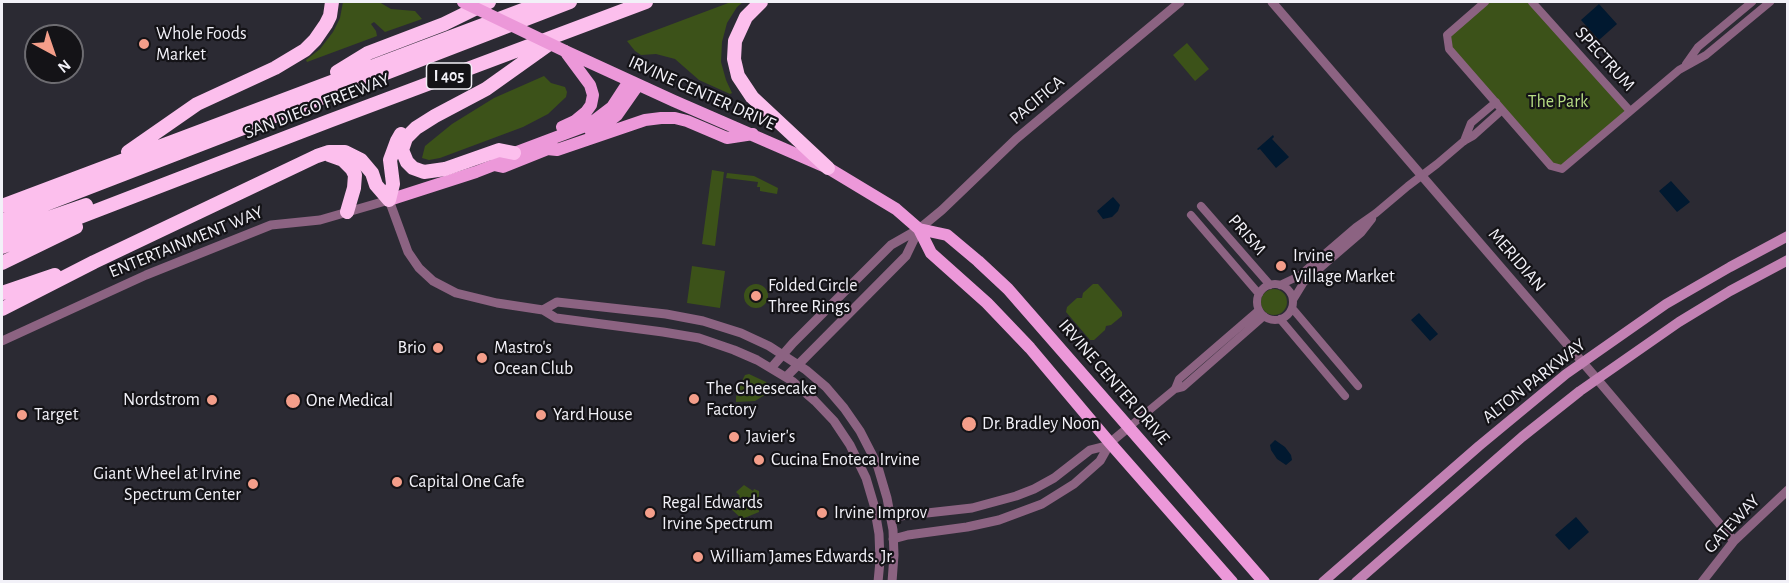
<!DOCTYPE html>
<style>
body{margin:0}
#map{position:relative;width:1789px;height:583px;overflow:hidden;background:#2b2a33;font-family:"Alegreya Sans",sans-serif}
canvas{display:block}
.frame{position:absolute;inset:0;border:3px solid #f2f1f8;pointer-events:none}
.north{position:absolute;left:24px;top:24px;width:60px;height:60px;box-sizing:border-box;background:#141317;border:2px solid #6d6c71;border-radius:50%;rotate:140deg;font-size:16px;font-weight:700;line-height:24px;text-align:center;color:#f2f1f8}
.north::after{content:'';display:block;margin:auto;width:21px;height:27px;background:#f49e8a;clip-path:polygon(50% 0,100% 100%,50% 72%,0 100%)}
</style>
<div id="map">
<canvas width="1789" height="583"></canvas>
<div class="frame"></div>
<div class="north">N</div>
</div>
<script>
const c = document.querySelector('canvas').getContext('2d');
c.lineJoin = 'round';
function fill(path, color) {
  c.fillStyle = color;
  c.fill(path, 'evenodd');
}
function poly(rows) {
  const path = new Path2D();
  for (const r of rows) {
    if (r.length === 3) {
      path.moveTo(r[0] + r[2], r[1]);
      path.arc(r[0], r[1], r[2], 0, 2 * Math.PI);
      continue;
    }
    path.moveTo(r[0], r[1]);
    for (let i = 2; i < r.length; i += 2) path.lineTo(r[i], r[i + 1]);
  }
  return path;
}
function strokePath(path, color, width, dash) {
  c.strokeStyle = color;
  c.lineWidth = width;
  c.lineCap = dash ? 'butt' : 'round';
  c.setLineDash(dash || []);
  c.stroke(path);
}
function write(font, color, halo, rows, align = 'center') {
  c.font = font + ' "Alegreya Sans",sans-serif';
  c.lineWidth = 4.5;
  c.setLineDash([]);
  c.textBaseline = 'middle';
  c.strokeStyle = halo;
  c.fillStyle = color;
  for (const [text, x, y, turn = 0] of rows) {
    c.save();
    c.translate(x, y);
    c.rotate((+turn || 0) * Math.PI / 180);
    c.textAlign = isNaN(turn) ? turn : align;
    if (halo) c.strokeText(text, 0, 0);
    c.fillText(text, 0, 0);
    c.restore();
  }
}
fill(poly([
 [343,2,379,2,391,9,415,11,422,19,385,32,374,22,371,24,376,31,377,36,307,62,306,60,320,49,333,32,340,18],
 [731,2,743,2,737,7,727,23,722,42,721,62,726,80,732,93,730,94,699,80,675,59,656,54,641,55,635,51,627,41],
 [1485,2,1532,2,1630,111,1562,169,1551,166,1449,49,1447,35],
 [1187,43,1209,69,1195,81,1173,55],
 [544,76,551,83,565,87,567,92,566,97,548,114,523,127,440,158,429,160,422,158,425,146,452,124,494,98],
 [712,170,724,172,715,246,702,244],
 [727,173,754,176,778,188,777,194,760,191,760,187,757,187,758,182,726,178],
 [692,266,725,271,720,308,687,303],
 [1093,284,1098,284,1122,312,1122,316,1111,325,1106,326,1105,330,1094,340,1090,340,1066,312,1067,307,1077,298,1082,298,1083,293],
 [756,296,12],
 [1274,302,13],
 [749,374,766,382,769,386,768,393,755,401,736,402,736,397,743,379,745,375],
 [744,485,753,491,754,489,759,491,759,512,742,519,730,508,727,501,733,496,736,499,740,496,736,492]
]), '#3c5219');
fill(poly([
 [1599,4,1617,24,1599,40,1581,20],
 [1273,135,1274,137,1272,139,1289,157,1276,168,1260,149,1258,150,1257,149],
 [1671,181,1690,202,1677,212,1659,191],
 [1113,197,1120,205,1118,211,1112,217,1103,219,1097,211],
 [1419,313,1438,334,1430,341,1411,320],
 [1275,440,1285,447,1291,455,1292,460,1286,465,1277,459,1271,450,1270,445],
 [1576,517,1589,532,1569,550,1555,535]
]), '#011930');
strokePath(poly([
 [1485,2,1447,35,1449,49,1551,166,1562,169,1679,70,1706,55,1770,2],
 [1532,2,1630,111],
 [1686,64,1698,47,1752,2],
 [1464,141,1471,123,1496,102],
 [1201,206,1270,285],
 [1191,215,1259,294],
 [1275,302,18],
 [1280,285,1299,276,1356,227,1376,213,1408,186,1437,164,1464,141,1473,136,1502,110],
 [1293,300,1304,282,1361,233,1372,219],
 [1292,308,1358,386],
 [1280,319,1345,396],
 [1175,389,1183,387,1264,316],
 [1129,427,1175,389,1179,379,1259,310]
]), '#8c6382', 8);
strokePath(poly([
 [1272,2,1597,379,1734,541],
 [543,310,557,302,666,314,703,321,741,333,769,346,806,370,826,387,844,408,860,431,877,464,887,498,893,530,894,555,892,582],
 [2,341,146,275,271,225,320,220,389,200,408,252,419,268,433,281,456,293,497,303,543,310,556,318,663,332,699,338,734,350,757,360,792,381,815,401,834,421,850,445,866,478,874,505,879,534,880,561,878,582],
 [772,367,793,343,891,245,919,229,942,210,1016,139,1180,2],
 [786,377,906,256,919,229],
 [891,517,972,508,1016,496,1034,489,1054,478,1090,450,1106,446,1129,427],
 [893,539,908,535,967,527,999,520,1042,504,1074,484,1100,461,1109,445],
 [1702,582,1734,541,1788,490]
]), '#8c6382', 9);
strokePath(poly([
 [1323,582,1479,446,1566,374,1666,304,1730,267,1788,236],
 [1356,582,1522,437,1580,391,1679,322,1730,291,1788,260]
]), '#c281b3', 10);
strokePath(poly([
 [565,51,674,101,828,168,896,209,919,229,931,253,987,303,1030,348,1110,443,1232,582],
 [562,127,575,121,586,112,591,105,593,95,590,85,567,54],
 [591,132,607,123,617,115,638,85],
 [547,149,557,150,645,120,661,118,675,118,687,121,727,138,753,134],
 [494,165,503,167,553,147],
 [389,200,476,172,494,165,500,159,514,153,583,127,595,120,612,107,629,81],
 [919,229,947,235,978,261,1008,289,1264,582]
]), '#ec98d9', 12);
strokePath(poly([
 [761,2,746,17,735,41,734,59,738,76,752,97,828,168],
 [337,72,368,53,444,24,489,2],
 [128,152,197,104,275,68,305,50,315,40,326,24,330,16,332,2],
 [514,153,499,150,445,169,424,172,413,168,407,162,402,150,406,138,416,128,435,116,486,89,552,42],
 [329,155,343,160,352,169,355,175,354,188,347,212],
 [389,200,393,184,390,160,397,141,401,134],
 [2,206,544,2],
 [2,221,570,2],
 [2,234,86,205],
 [2,247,329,121,646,2],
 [2,263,76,227],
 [2,293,55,275],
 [2,309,94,262,317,156,329,152,345,152,361,160,372,173,376,185,389,200]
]), '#fcbfed', 14);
strokePath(poly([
 [463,2,565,51]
]), '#ec98d9', 12);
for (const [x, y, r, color] of [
 [144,44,6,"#f49e8a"],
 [1281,266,6,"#f49e8a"],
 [756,296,6,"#f49e8a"],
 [438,348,6,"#f49e8a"],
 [482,358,6,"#f49e8a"],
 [694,399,6,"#f49e8a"],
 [212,400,6,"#f49e8a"],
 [293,401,8,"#f49e8a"],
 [22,415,6,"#f49e8a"],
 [541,415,6,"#f49e8a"],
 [969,424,8,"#f49e8a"],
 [734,437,6,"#f49e8a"],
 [759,460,6,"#f49e8a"],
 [397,482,6,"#f49e8a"],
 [253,484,6,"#f49e8a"],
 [650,513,6,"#f49e8a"],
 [822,513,6,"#f49e8a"],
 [698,557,6,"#f49e8a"]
]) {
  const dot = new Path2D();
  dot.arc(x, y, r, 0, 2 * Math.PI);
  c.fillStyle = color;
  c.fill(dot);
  strokePath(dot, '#141317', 2);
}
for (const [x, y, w] of [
 [449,76,45]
]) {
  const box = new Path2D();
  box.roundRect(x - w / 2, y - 13, w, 26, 4.5);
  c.fillStyle = '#141317';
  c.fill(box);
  strokePath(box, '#f2f1f8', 1.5);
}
write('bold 16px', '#f2f1f8', null, [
 ["I 405",449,76]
]);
write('18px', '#f2f1f8', '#141317', [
 ["Whole Foods",156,34],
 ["Market",156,55],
 ["Irvine",1293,256],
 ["Village Market",1293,277],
 ["Folded Circle",768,286],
 ["Three Rings",768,307],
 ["Brio",426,348,"right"],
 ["Mastro's",494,348],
 ["Ocean Club",494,369],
 ["The Cheesecake",706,389],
 ["Factory",706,410],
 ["Nordstrom",200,400,"right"],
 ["One Medical",306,401],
 ["Target",34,415],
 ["Yard House",553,415],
 ["Dr. Bradley Noon",982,424],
 ["Javier's",746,437],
 ["Cucina Enoteca Irvine",771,460],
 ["Giant Wheel at Irvine",241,474,"right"],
 ["Spectrum Center",241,495,"right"],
 ["Capital One Cafe",409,482],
 ["Regal Edwards",662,503],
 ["Irvine Spectrum",662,524],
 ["Irvine Improv",834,513],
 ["William James Edwards. Jr.",710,557]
], 'left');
write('18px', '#f2f1f8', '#141317', [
 ["SPECTRUM",1605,59,48],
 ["IRVINE CENTER DRIVE",702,93,24],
 ["PACIFICA",1037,100,-40],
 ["SAN DIEGO FREEWAY",317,106,-21],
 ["PRISM",1247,235,49],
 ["ENTERTAINMENT WAY",186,242,-22],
 ["MERIDIAN",1517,260,49],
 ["ALTON PARKWAY",1534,381,-38],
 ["IRVINE CENTER DRIVE",1114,382,49],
 ["GATEWAY",1732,524,-47]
]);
write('18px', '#b6dc83', '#141317', [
 ["The Park",1558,102]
]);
</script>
